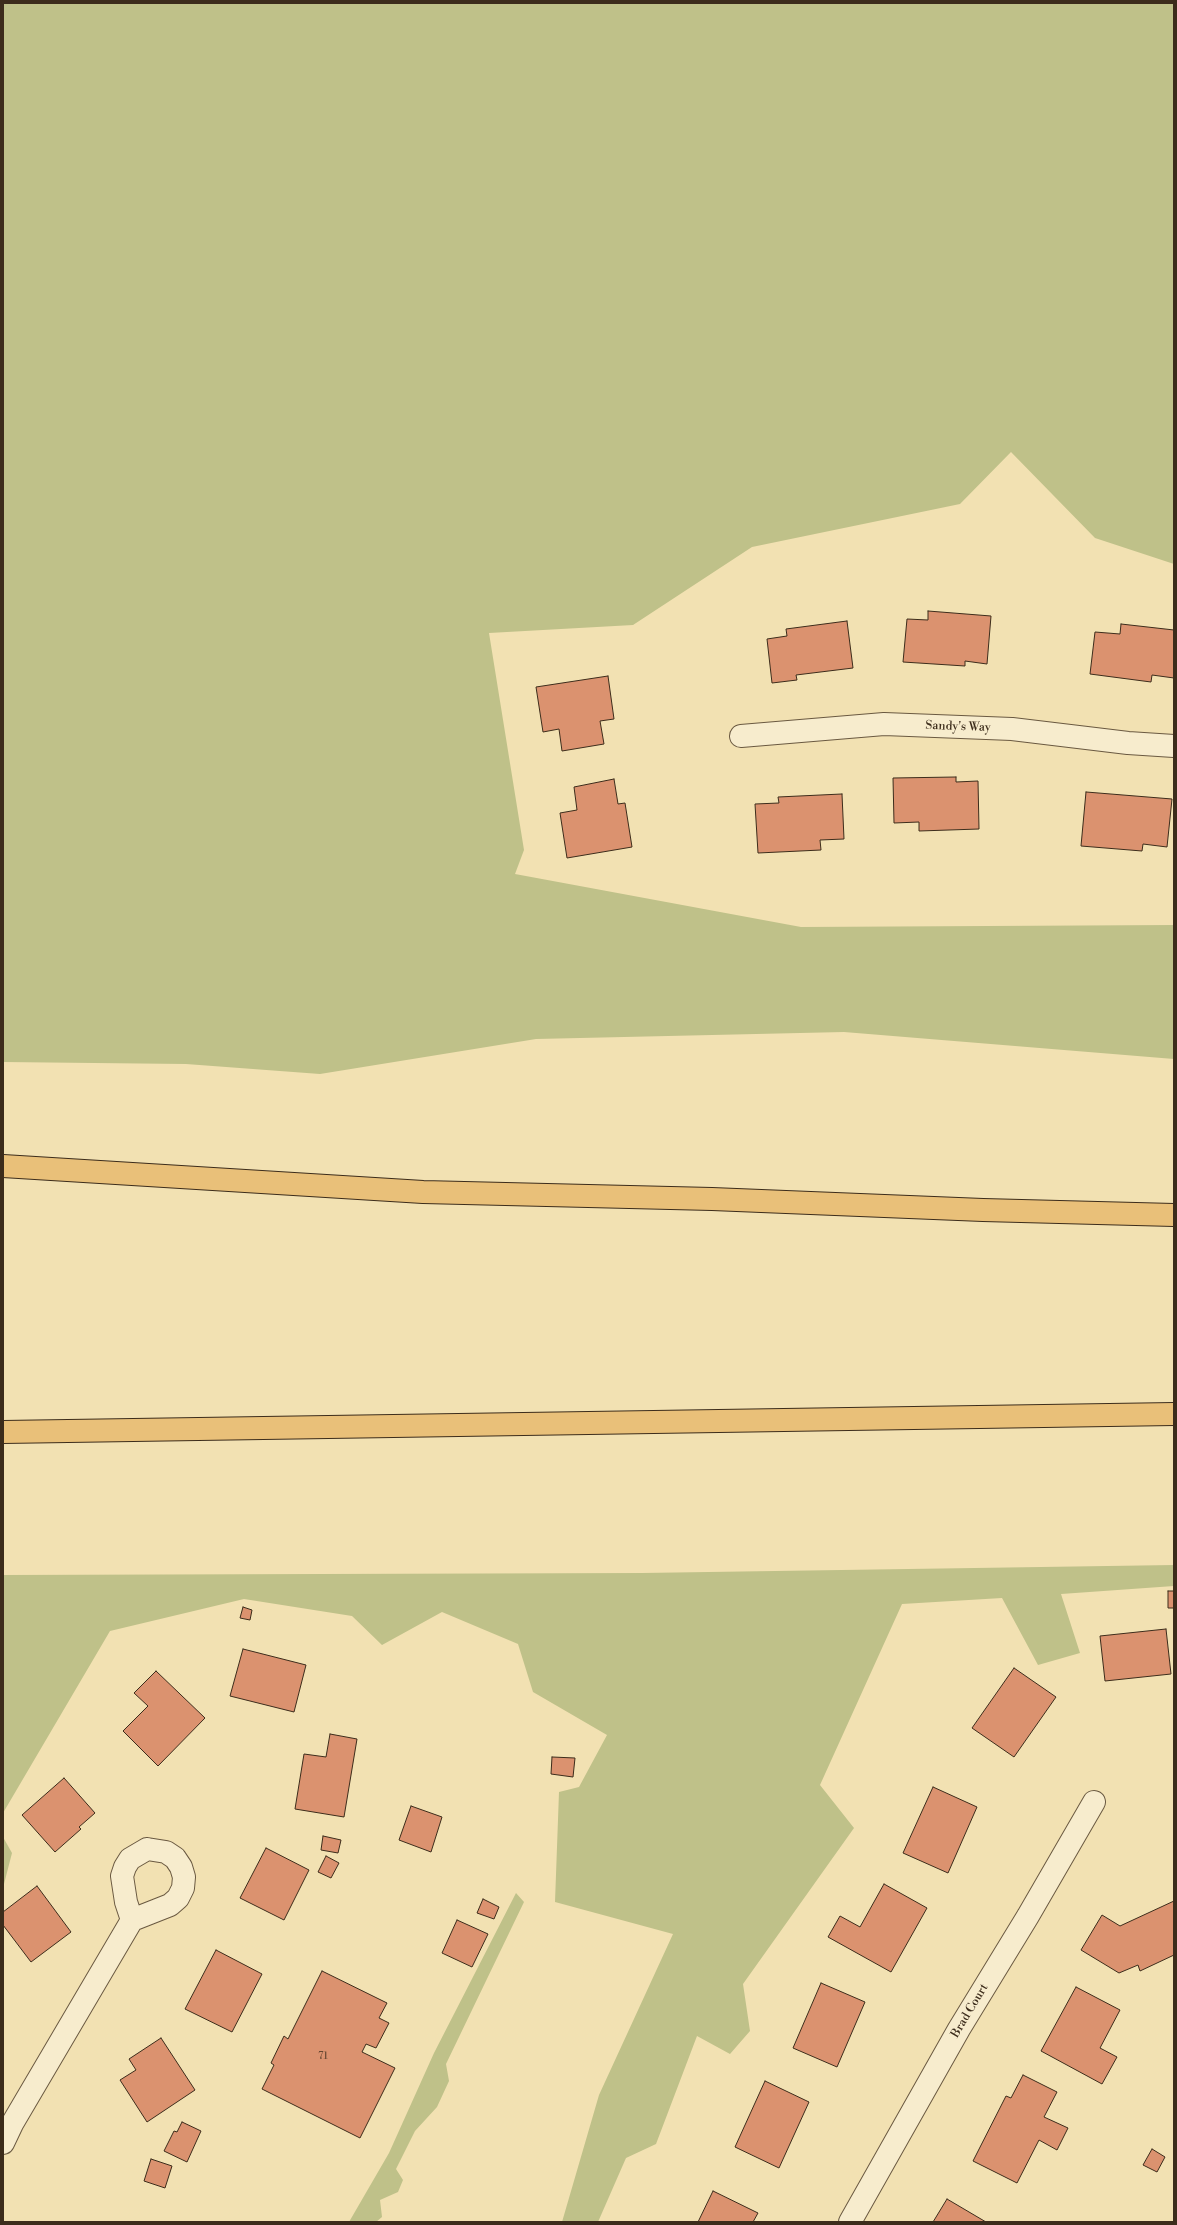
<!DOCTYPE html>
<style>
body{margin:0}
#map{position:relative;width:1177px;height:2225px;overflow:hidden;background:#f2e1b2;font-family:"Libre Bodoni",serif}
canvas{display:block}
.frame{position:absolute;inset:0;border:4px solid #3c2c1b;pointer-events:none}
</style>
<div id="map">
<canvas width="1177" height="2225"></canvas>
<div class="frame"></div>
</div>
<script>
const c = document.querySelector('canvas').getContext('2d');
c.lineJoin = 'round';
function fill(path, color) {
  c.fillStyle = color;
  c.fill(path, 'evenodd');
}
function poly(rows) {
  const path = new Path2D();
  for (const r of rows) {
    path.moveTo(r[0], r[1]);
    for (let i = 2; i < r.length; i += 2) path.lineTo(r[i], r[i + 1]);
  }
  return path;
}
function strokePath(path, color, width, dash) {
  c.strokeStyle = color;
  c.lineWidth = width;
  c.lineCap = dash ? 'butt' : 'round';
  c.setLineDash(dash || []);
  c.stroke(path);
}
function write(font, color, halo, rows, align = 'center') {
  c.font = font + ' "Libre Bodoni",serif';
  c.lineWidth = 4;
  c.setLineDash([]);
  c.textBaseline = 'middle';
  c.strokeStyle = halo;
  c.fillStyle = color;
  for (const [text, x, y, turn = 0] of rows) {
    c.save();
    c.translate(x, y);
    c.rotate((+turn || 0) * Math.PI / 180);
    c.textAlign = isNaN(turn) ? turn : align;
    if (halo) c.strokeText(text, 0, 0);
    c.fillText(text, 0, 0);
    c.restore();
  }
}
fill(poly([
 [3,3,1174,3,1174,564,1095,538,1011,452,960,504,752,547,633,625,489,633,524,850,515,874,801,927,1174,925,1174,1059,844,1032,536,1039,320,1074,186,1064,3,1062],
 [1174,1565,1174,1586,1061,1594,1080,1653,1038,1665,1002,1598,902,1604,820,1785,854,1828,743,1984,750,2031,730,2054,697,2036,656,2144,626,2158,598,2222,562,2222,599,2095,673,1934,555,1902,559,1792,579,1787,607,1735,533,1692,518,1644,442,1612,382,1645,352,1616,244,1599,110,1631,3,1813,3,1575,642,1573],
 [3,1837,12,1853,4,1884,3,1884],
 [516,1893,524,1902,446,2064,449,2081,437,2107,415,2131,396,2169,403,2180,398,2192,380,2200,382,2217,376,2222,349,2222,389,2153,434,2053]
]), '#bfc189');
const building = poly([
 [928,611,991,616,987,664,965,661,965,666,903,662,907,619,928,620,928,611],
 [847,621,853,668,796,675,797,680,772,683,767,639,787,636,786,629,847,621],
 [1121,624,1174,630,1174,678,1152,675,1151,682,1090,674,1095,632,1120,634,1121,624],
 [608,676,614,719,600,721,604,744,562,751,559,729,543,732,536,687,608,676],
 [956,777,956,782,978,781,979,829,919,831,919,822,894,823,893,778,956,777],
 [614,779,618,804,625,803,632,847,567,858,560,813,577,810,574,787,614,779],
 [1086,792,1172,799,1167,847,1143,844,1142,851,1081,846,1086,792],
 [842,794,844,839,820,840,821,850,758,853,755,804,779,803,778,797,842,794],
 [1168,1591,1174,1591,1174,1608,1168,1608,1168,1591],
 [243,1607,252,1610,250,1620,240,1618,243,1607],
 [1166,1629,1171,1674,1105,1681,1100,1636,1166,1629],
 [243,1649,306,1665,294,1712,230,1696,243,1649],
 [1014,1668,1056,1697,1014,1757,972,1728,1014,1668],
 [156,1671,205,1718,158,1766,123,1731,148,1706,134,1693,156,1671],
 [330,1734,357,1739,344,1817,295,1809,304,1754,326,1757,330,1734],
 [552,1757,575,1758,573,1777,551,1774,552,1757],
 [64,1778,95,1813,79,1827,81,1829,55,1852,22,1815,64,1778],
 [933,1787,977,1807,948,1873,903,1853,933,1787],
 [411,1806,442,1817,431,1852,399,1840,411,1806],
 [323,1836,341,1840,338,1853,321,1850,323,1836],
 [266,1848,309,1870,284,1920,240,1898,266,1848],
 [326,1856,339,1863,331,1878,318,1872,326,1856],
 [884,1884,927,1908,891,1972,828,1937,840,1916,860,1927,884,1884],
 [37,1886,71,1932,31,1962,3,1925,3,1912,37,1886],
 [483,1899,499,1907,494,1919,477,1913,483,1899],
 [1174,1901,1174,1955,1140,1971,1138,1965,1119,1973,1081,1950,1102,1915,1120,1926,1174,1901],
 [457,1920,488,1934,472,1967,442,1953,457,1920],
 [216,1950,262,1974,232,2032,185,2009,216,1950],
 [322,1971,387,2003,379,2018,389,2023,376,2048,366,2044,362,2052,395,2068,360,2138,262,2089,274,2065,271,2063,284,2036,288,2039,322,1971],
 [821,1983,865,2002,837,2067,793,2048,821,1983],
 [1076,1987,1120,2010,1100,2048,1117,2057,1102,2084,1041,2051,1076,1987],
 [161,2038,195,2090,147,2122,120,2080,136,2070,129,2059,161,2038],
 [1023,2075,1057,2092,1044,2117,1068,2128,1057,2150,1039,2140,1017,2183,973,2161,1006,2096,1011,2098,1023,2075],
 [765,2081,809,2102,779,2168,735,2147,765,2081],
 [182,2122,201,2131,187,2162,164,2151,174,2131,177,2132,182,2122],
 [1152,2149,1165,2157,1157,2172,1143,2165,1152,2149],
 [151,2159,172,2166,165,2188,144,2181,151,2159],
 [713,2191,758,2213,753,2222,698,2222,713,2191],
 [947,2199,986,2222,933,2222,947,2199]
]);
fill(building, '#db926f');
strokePath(building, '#3c2c1b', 1);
const minor = poly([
 [741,736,884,724,1012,729,1128,743,1174,746],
 [147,1849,166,1852,175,1858,181,1867,184,1877,183,1888,178,1898,170,1905,132,1920,126,1902,122,1876,125,1867,130,1859,147,1849],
 [3,2143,12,2124,132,1920],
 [850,2222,959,2029,1028,1916,1094,1802]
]);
const highway = poly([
 [3,1166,423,1192,712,1199,983,1210,1174,1215],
 [3,1432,1174,1414]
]);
strokePath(minor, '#6a5941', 24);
strokePath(highway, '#3c2c1b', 24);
strokePath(minor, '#f7eccd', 22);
strokePath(highway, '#e9c079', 22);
write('10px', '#644630', null, [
 ["71",323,2057]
]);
write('12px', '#3c2c1b', '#f7eccd', [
 ["Sandy's Way",958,727,2],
 ["Brad Court",970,2011,-59]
]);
</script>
